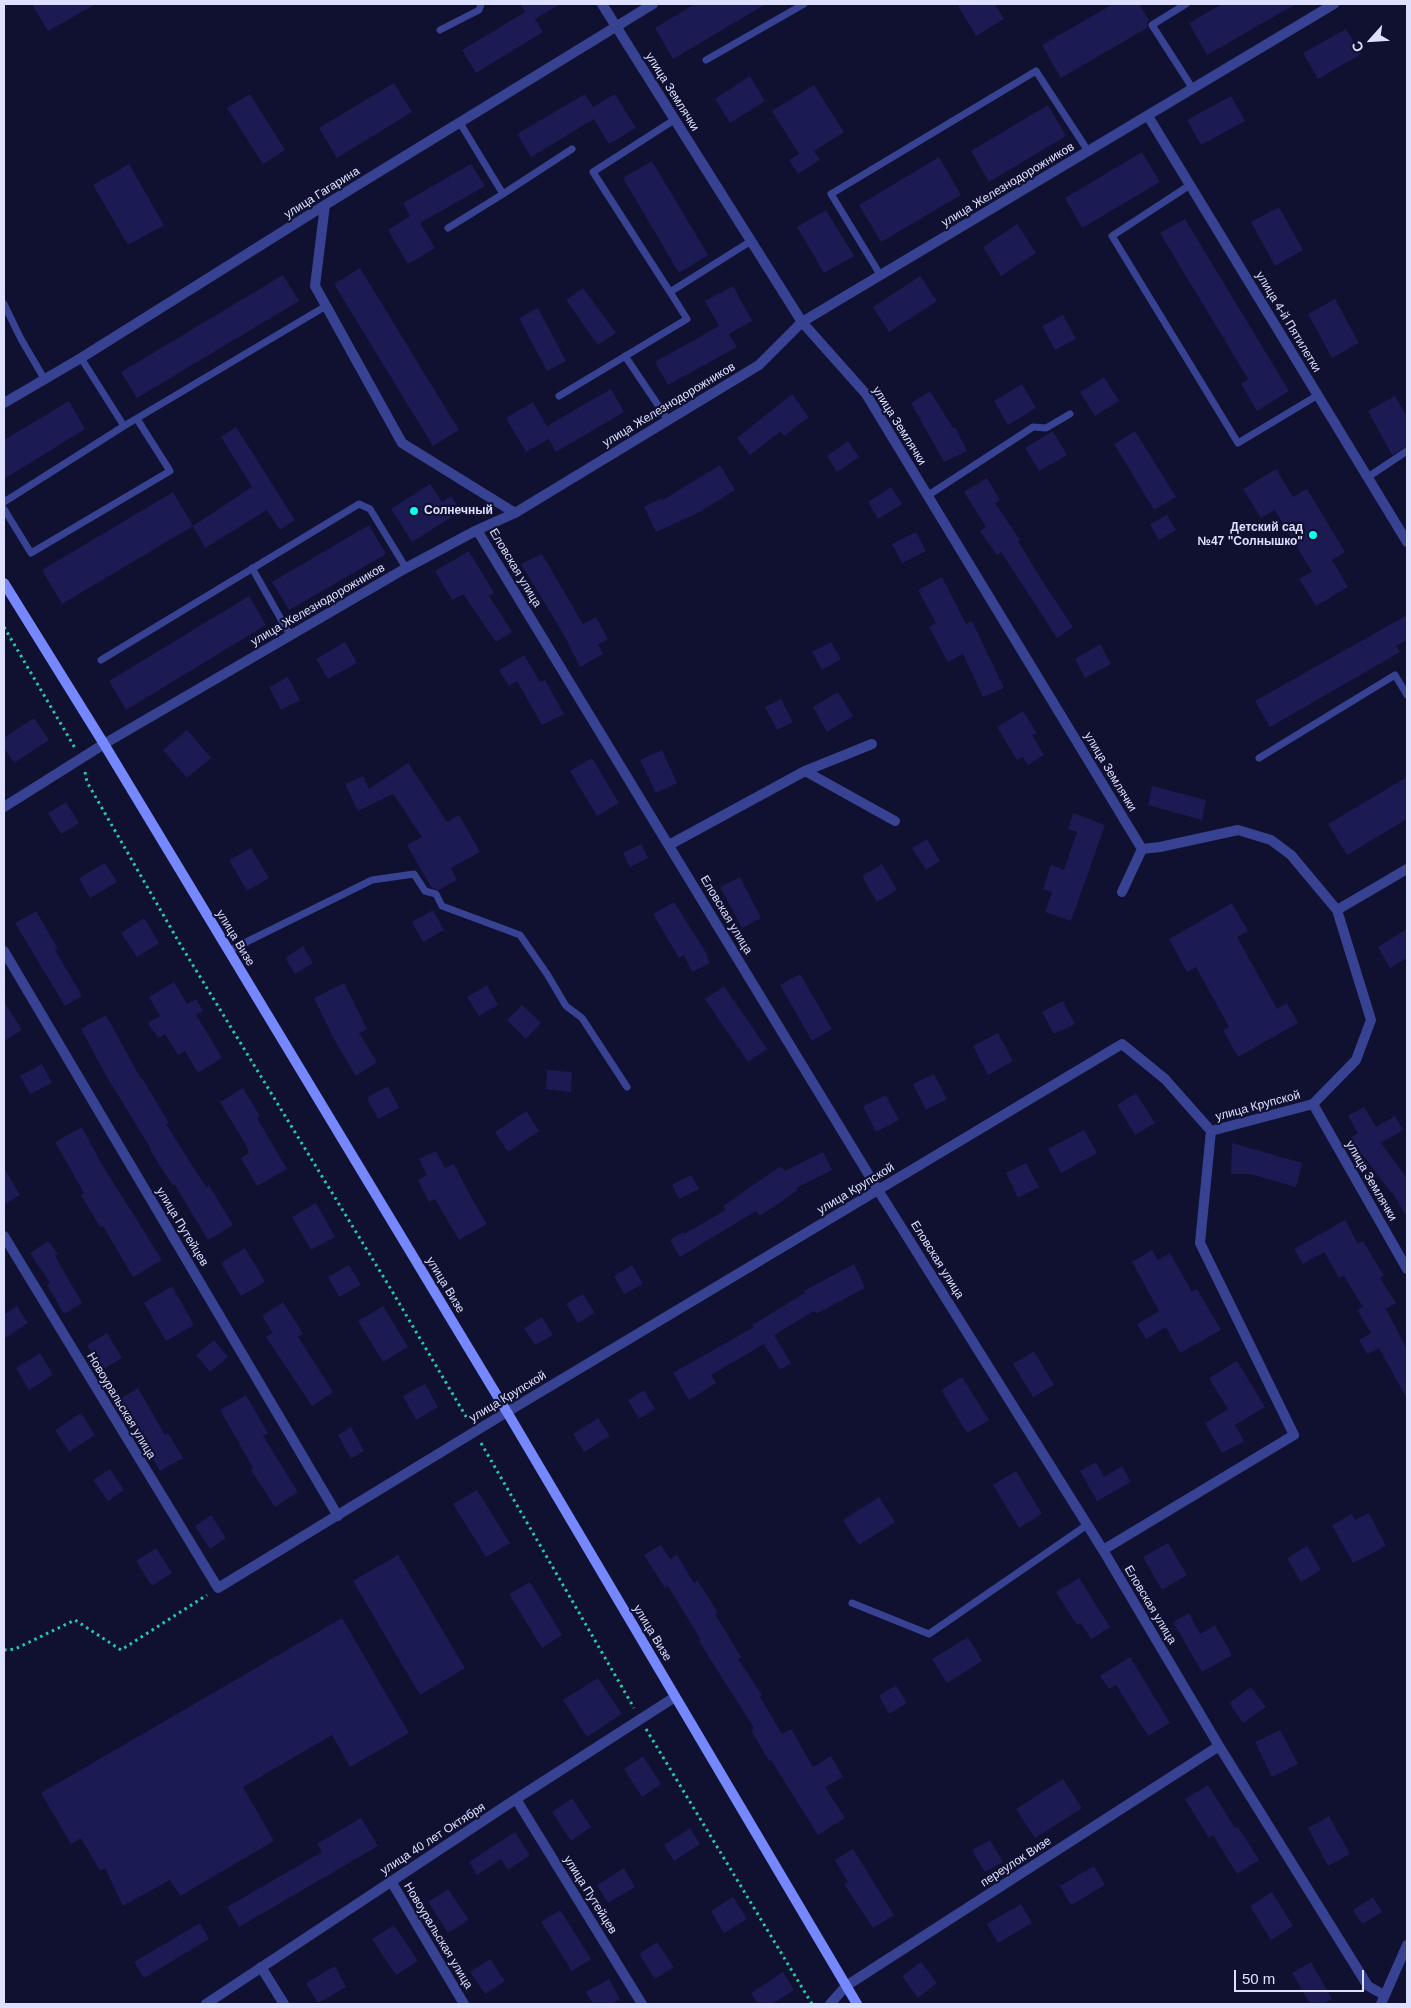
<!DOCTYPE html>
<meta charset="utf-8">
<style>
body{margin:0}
#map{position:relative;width:1411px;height:2008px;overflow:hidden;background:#101030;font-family:Arial,sans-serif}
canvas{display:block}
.frame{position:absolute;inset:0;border:5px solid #dee0ff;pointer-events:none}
.north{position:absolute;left:1346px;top:15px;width:50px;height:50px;-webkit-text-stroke:4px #101030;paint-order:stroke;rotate:244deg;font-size:14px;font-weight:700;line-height:20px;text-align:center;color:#dee0ff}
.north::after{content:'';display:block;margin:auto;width:18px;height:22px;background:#dee0ff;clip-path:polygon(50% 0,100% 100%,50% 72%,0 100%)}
.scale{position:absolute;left:1234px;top:1970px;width:130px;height:22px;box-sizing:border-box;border:2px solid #dee0ff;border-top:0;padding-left:6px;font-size:15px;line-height:18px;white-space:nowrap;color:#dee0ff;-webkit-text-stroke:4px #101030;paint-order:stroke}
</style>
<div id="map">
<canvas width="1411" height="2008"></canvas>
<div class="frame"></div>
<div class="north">С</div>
<div class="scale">50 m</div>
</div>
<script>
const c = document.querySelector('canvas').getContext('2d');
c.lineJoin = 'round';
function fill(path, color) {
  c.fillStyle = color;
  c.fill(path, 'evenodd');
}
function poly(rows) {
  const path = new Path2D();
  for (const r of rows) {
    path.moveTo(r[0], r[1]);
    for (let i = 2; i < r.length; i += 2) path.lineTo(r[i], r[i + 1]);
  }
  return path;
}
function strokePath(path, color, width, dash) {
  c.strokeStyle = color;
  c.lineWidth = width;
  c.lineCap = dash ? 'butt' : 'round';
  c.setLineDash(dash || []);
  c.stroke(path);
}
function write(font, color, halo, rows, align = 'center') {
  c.font = font + ' Arial,sans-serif';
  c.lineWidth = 4.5;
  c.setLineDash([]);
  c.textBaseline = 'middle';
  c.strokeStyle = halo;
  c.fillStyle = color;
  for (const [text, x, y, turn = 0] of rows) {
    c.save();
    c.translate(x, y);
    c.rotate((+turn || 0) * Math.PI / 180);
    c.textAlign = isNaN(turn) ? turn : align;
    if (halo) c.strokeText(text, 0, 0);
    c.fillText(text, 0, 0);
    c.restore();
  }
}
fill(poly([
 [32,4,96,4,48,31],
 [520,4,560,4,535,19,543,32,476,73,462,50,525,12],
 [695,4,766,4,673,59,655,28],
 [957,4,995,4,1004,19,976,36],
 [1113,4,1139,4,1149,20,1147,23,1147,28,1061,78,1042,45],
 [1222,4,1296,4,1207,55,1189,23],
 [1346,29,1361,54,1318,79,1303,53],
 [750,76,765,101,730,123,715,99],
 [394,83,412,112,337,158,319,128],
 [814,85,844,132,814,151,820,160,798,174,789,160,799,154,772,111],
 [250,94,285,150,263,164,227,108],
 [585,94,593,107,615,94,636,128,609,144,594,119,531,157,517,134],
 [1231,96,1245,121,1201,145,1187,120],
 [1048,105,1066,136,989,182,971,151],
 [1142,152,1160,182,1082,228,1065,198],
 [939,157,961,195,881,242,859,205],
 [652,161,708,255,679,273,623,178],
 [129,164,164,225,128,245,93,185],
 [471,164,485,186,420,223,435,248,408,264,388,230,410,216,403,203],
 [1279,207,1303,250,1275,266,1251,222],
 [826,210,854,256,824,273,797,227],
 [1185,219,1289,391,1257,411,1241,384,1248,379,1160,233],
 [1017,224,1036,253,1001,276,983,247],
 [360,268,459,430,433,446,334,284],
 [283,275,299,301,137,398,121,372],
 [920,276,937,301,889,332,873,307],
 [733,286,752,321,729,334,737,347,668,385,655,362,719,326,705,301],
 [583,288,616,333,598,345,566,300],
 [1335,299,1359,343,1332,358,1308,314],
 [538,308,566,361,547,371,519,318],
 [1063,315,1076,339,1055,350,1042,326],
 [1104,377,1119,401,1095,416,1080,392],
 [1022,384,1036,408,1008,425,994,401],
 [611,389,624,412,556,452,549,439,526,452,506,418,533,402,547,426],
 [930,391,953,428,955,427,967,451,944,462,911,403],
 [792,394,809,417,784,436,781,431,750,455,737,438],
 [1395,396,1407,417,1407,446,1392,455,1368,411],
 [69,401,85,429,4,479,4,440],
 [236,427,295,520,280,530,267,510,205,548,193,526,252,487,221,437],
 [1053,431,1067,455,1039,471,1025,448],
 [1135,431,1176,497,1154,510,1114,444],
 [848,441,859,457,837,472,827,456],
 [720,465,735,490,698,513,656,532,644,507,662,498,663,500],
 [1276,469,1293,497,1307,489,1345,552,1332,560,1348,587,1316,606,1299,579,1312,572,1275,510,1261,518,1243,489],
 [987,478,1000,500,995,503,1020,540,1018,541,1043,582,1073,627,1057,638,1001,552,997,555,980,531,986,527,964,492],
 [430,484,442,502,451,496,461,511,412,542,391,509],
 [891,487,902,504,878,519,868,502],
 [173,492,193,526,62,604,42,570],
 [1167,515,1176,530,1159,540,1150,524],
 [369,525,386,554,289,610,272,582],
 [916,532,926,551,902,563,892,544],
 [469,551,494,593,489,596,512,632,496,642,463,594,452,600,435,571],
 [542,554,583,624,596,617,608,639,598,644,603,654,580,667,564,635,521,564],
 [942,577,966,624,972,621,1004,688,983,697,963,654,948,662,929,627,936,623,918,590],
 [249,596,266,625,126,710,109,681],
 [1407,615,1407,640,1396,646,1400,652,1270,727,1255,701],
 [345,642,357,663,328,679,316,659],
 [831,642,841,659,822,670,812,652],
 [1100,644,1111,664,1085,678,1075,659],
 [524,655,540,682,545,680,564,714,542,725,517,681,509,686,499,670],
 [288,677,300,700,281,710,269,687],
 [838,692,853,716,827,732,813,707],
 [781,699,793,722,777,730,765,707],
 [1023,711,1037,733,1032,735,1044,755,1028,765,1023,757,1017,760,997,727],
 [34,718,49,740,14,763,4,748,4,738],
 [187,730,211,758,187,778,163,750],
 [662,750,677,783,656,793,640,760],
 [592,758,619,803,597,816,570,771],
 [408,763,447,822,459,815,480,852,451,868,457,880,439,890,431,887,407,845,422,837,393,794,358,811,345,784,363,776,369,789],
 [1407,777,1407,819,1347,855,1328,824],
 [1152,786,1206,800,1202,820,1148,805],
 [66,802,79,823,61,834,48,813],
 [1073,813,1105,825,1071,921,1045,912,1052,892,1043,889,1051,865,1064,870,1077,832,1068,829],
 [927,839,940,861,926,870,912,848],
 [641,844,648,858,630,867,623,853],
 [251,848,269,878,247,891,229,860],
 [105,863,117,882,90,898,79,878],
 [882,864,897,890,877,902,862,876],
 [740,877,761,918,742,928,720,887],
 [674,902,704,949,710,963,692,972,684,955,679,958,653,914],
 [1232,903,1248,931,1237,937,1277,1009,1287,1003,1298,1023,1238,1057,1223,1030,1229,1027,1196,967,1187,972,1169,939],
 [433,910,444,930,423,942,412,922],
 [36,911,58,949,55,950,82,996,65,1006,15,923],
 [144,918,159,943,137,957,121,933],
 [1407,929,1407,958,1390,968,1378,947],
 [303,946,313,963,295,974,285,958],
 [800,974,832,1029,812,1041,780,985],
 [174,982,187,1004,196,999,203,1011,196,1015,222,1058,198,1073,185,1051,178,1055,165,1034,158,1038,148,1023,160,1016,149,997],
 [344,983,367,1029,359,1033,377,1062,356,1076,335,1041,314,998],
 [487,985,498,1005,479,1016,467,997],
 [724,986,767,1049,748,1062,705,999],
 [4,1001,22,1030,4,1041],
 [1063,1001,1075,1024,1054,1034,1042,1012],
 [522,1005,541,1023,526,1039,507,1020],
 [106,1015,141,1079,142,1078,169,1123,166,1124,206,1187,209,1185,233,1225,208,1240,175,1185,173,1186,150,1150,151,1149,104,1072,81,1029],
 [998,1033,1013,1061,988,1075,973,1046],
 [42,1064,52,1083,30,1094,20,1076],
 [547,1070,572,1072,571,1092,546,1089],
 [934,1074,947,1099,926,1110,913,1084],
 [388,1086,399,1108,378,1119,367,1098],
 [243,1088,260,1116,257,1118,287,1169,257,1186,241,1158,249,1153,246,1145,220,1102],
 [1136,1093,1155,1123,1135,1135,1117,1105],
 [886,1095,899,1120,876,1132,863,1106],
 [1364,1107,1376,1127,1395,1116,1403,1130,1381,1143,1407,1178,1407,1218,1393,1193,1392,1194,1362,1154,1359,1156,1349,1139,1358,1133,1348,1116],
 [526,1111,539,1131,508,1152,495,1132],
 [82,1127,101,1163,162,1260,133,1277,103,1226,100,1227,81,1195,84,1193,55,1142],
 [1084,1130,1097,1153,1061,1173,1048,1149],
 [1232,1143,1302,1163,1296,1187,1250,1174,1231,1174],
 [436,1151,445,1168,454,1164,472,1199,487,1224,459,1240,435,1199,429,1202,418,1180,427,1175,419,1159],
 [823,1152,832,1170,796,1188,798,1190,760,1216,756,1211,680,1257,670,1240,683,1232,684,1234,726,1210,723,1206,781,1166,785,1171],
 [1026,1163,1039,1187,1018,1198,1006,1173],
 [4,1168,20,1195,4,1205],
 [691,1175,699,1189,679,1199,672,1185],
 [316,1203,335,1237,311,1250,292,1217],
 [1345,1220,1358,1244,1363,1241,1384,1276,1380,1278,1396,1303,1386,1309,1407,1349,1407,1399,1379,1348,1367,1354,1359,1340,1371,1333,1357,1310,1363,1307,1344,1276,1339,1278,1324,1252,1303,1264,1294,1249],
 [48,1241,58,1254,55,1256,82,1303,64,1314,47,1285,50,1283,30,1253],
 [245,1248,265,1282,241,1296,221,1263],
 [1152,1250,1158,1260,1170,1253,1192,1292,1197,1289,1221,1330,1180,1353,1166,1327,1146,1339,1137,1324,1159,1311,1132,1262],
 [854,1264,865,1288,816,1314,814,1311,774,1335,791,1363,780,1370,764,1344,711,1375,716,1383,689,1400,673,1373,754,1327,752,1325,805,1293,804,1291],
 [349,1265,361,1285,339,1297,328,1277],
 [632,1265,643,1284,624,1294,614,1276],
 [172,1286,194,1325,166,1341,144,1303],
 [583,1294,595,1313,578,1323,566,1304],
 [283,1302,303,1334,298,1337,333,1392,312,1406,266,1337,273,1333,262,1316],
 [17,1306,28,1323,4,1339,4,1315],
 [383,1306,408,1347,383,1362,358,1321],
 [542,1317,553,1335,535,1345,524,1328],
 [107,1333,122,1358,102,1370,87,1345],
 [214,1340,228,1357,210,1372,196,1355],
 [1034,1351,1054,1385,1033,1397,1013,1364],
 [40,1353,53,1375,29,1390,16,1368],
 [1237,1361,1265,1407,1235,1425,1244,1441,1222,1453,1205,1423,1228,1409,1209,1378],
 [962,1377,989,1420,967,1433,941,1390],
 [425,1384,438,1407,416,1420,403,1396],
 [138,1388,165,1435,168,1433,183,1458,160,1471,118,1400],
 [644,1390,655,1409,639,1419,628,1400],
 [246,1395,268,1433,263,1436,298,1492,275,1507,251,1470,253,1468,220,1410],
 [81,1413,95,1435,69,1452,55,1430],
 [598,1418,610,1436,584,1452,573,1434],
 [351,1427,364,1451,351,1459,338,1435],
 [1096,1462,1104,1477,1122,1466,1131,1482,1097,1501,1080,1471],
 [110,1469,124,1490,108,1501,93,1480],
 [1016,1471,1042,1514,1019,1528,993,1485],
 [477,1490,510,1543,486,1557,453,1504],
 [879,1497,895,1522,859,1545,843,1520],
 [1369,1513,1386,1546,1353,1563,1332,1525,1352,1514,1355,1520],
 [211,1515,226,1538,210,1549,195,1526],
 [1168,1543,1187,1575,1162,1590,1143,1557],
 [661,1545,670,1559,677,1555,694,1583,698,1581,718,1613,715,1614,741,1657,738,1659,762,1695,760,1697,782,1734,791,1729,813,1767,831,1756,843,1777,825,1787,845,1818,818,1835,771,1760,769,1761,751,1730,754,1728,722,1678,699,1641,701,1640,668,1586,665,1588,644,1555],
 [1307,1546,1321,1570,1301,1582,1287,1558],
 [156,1548,172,1573,152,1586,136,1561],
 [398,1555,465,1668,420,1695,353,1581],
 [1079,1578,1110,1627,1091,1639,1081,1623,1077,1625,1056,1592],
 [530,1582,562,1635,542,1648,509,1594],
 [1189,1613,1200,1634,1215,1625,1232,1655,1202,1672,1173,1622],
 [342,1618,409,1733,350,1767,332,1735,243,1787,274,1841,180,1896,170,1880,123,1906,105,1868,100,1871,81,1838,71,1844,41,1793],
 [968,1637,982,1661,947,1683,932,1659],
 [1130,1657,1170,1723,1148,1736,1116,1685,1109,1689,1100,1676],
 [598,1678,622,1714,587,1737,563,1700],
 [896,1685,907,1703,889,1714,879,1696],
 [1251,1687,1266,1707,1243,1723,1229,1703],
 [1280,1730,1298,1764,1272,1777,1255,1742],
 [643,1756,661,1784,642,1797,624,1769],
 [1063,1779,1082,1808,1035,1838,1016,1809],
 [1208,1785,1235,1828,1238,1827,1259,1860,1237,1874,1213,1835,1209,1838,1185,1799],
 [572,1798,591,1827,571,1841,552,1812],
 [1329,1816,1350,1854,1328,1866,1308,1828],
 [361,1818,378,1846,239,1927,227,1907,322,1852,317,1844],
 [690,1828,700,1844,674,1861,664,1845],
 [515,1832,530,1855,508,1870,501,1859,477,1875,469,1862],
 [990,1840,1003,1862,985,1872,972,1850],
 [853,1849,894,1915,873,1928,844,1884,848,1882,835,1860],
 [1094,1866,1105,1885,1071,1905,1060,1886],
 [624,1868,635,1887,608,1903,597,1885],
 [448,1889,469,1920,448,1933,428,1902],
 [1272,1892,1293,1926,1271,1940,1250,1906],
 [733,1897,747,1919,724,1933,711,1911],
 [1373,1897,1382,1912,1362,1924,1353,1910],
 [1021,1904,1032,1923,998,1943,987,1924],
 [560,1910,591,1959,572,1971,541,1922],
 [200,1923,209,1939,144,1978,134,1962],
 [394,1925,418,1961,396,1975,372,1939],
 [657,1942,674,1967,655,1979,639,1954],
 [490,1959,505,1981,485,1994,470,1972],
 [921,1962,937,1983,918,1998,902,1976],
 [1311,1962,1332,1999,1322,2004,1310,2004,1292,1973],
 [335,1966,346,1987,318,2003,306,1983],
 [783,1972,794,1990,772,2004,758,2004,751,1993],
 [609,1979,620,1999,611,2004,593,2004,586,1992]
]), '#1c1a52');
strokePath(poly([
 [4,627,75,748],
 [85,772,87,782,180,944,389,1286,468,1420],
 [481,1443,634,1708],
 [4,1650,15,1649,75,1620,121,1650,207,1595],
 [646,1729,812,2004]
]), '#25cca7', 3, [2.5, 4]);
strokePath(poly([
 [1186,4,1152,25,1193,89],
 [440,30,479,10,481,4],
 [706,60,804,4],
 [674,120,593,172,670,292,751,241],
 [1190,185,1112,236,1238,443,1318,395],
 [503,194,572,149],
 [448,228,503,194,460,123],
 [881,276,831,194,1036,71,1088,151],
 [4,304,21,339,45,380],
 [625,356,668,420],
 [81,358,124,426],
 [559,396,687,319,670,292],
 [1368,477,1407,451],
 [927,496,1033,427,1046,428,1070,414],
 [4,502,124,426,326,306],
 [4,509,31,553,170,471,137,419],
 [252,568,290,635],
 [101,660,359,504,370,509,406,568],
 [1259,758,1395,675,1407,695],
 [228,951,372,880,414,874,425,891,436,894,442,906,520,935,547,974,566,1006,582,1018,627,1087],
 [852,1603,929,1634,1087,1525]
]), '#374293', 7);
strokePath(poly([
 [602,4,802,322,866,394,1142,849],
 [1148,116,1407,542],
 [325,205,315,286,402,443,515,513],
 [4,403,81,358,325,205,653,4],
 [477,530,878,1190,1103,1550,1219,1746,1368,1986,1384,1995],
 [805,771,872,744],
 [4,807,104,744,406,568,477,530,515,513,759,365,802,322,1334,4],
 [669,845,805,771,895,821],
 [1337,910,1407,869],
 [4,951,338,1516],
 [1313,1104,1407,1269],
 [4,1236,218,1588,507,1412,1122,1044,1165,1079,1211,1131,1313,1104,1356,1060,1371,1020,1337,910,1291,855,1271,840,1238,830,1160,847,1142,849,1122,892],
 [1103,1550,1294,1435,1200,1243,1211,1131],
 [516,1799,642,2004],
 [391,1881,464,2004],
 [261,1967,284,2004],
 [206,2004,516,1799,675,1697],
 [830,2004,846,1986,1219,1746],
 [1381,2004,1407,1945]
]), '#374293', 10);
strokePath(poly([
 [4,583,104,744,507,1412,857,2004]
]), '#7588ff', 10);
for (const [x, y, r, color] of [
 [414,511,5,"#0afff0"],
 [1313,535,5,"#0afff0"]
]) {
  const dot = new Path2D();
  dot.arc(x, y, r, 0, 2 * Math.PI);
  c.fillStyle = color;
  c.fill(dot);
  strokePath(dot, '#101030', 2);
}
write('12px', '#dee0ff', '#101030', [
 ["улица Землячки",672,92,58],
 ["улица Железнодорожников",1008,185,-31],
 ["улица Гагарина",322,193,-32],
 ["улица 4-й Пятилетки",1288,322,59],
 ["улица Железнодорожников",669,405,-31],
 ["улица Землячки",899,426,58],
 ["Еловская улица",515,568,59],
 ["улица Железнодорожников",318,605,-30],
 ["улица Землячки",1110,772,59],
 ["Еловская улица",726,915,59],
 ["улица Визе",235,938,59],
 ["улица Крупской",1258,1106,-15],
 ["улица Землячки",1371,1181,60],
 ["улица Крупской",856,1189,-31],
 ["улица Путейцев",182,1227,59],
 ["Еловская улица",937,1260,58],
 ["улица Визе",445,1285,59],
 ["улица Крупской",508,1397,-31],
 ["Новоуральская улица",121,1406,59],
 ["Еловская улица",1150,1605,59],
 ["улица Визе",652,1633,59],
 ["улица 40 лет Октября",433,1839,-33],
 ["переулок Визе",1016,1862,-33],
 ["улица Путейцев",590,1895,58],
 ["Новоуральская улица",438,1936,59]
]);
write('bold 12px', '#dee0ff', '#101030', [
 ["Солнечный",424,511],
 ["Детский сад",1303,528,"right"],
 ["№47 \"Солнышко\"",1303,542,"right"]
], 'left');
</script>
